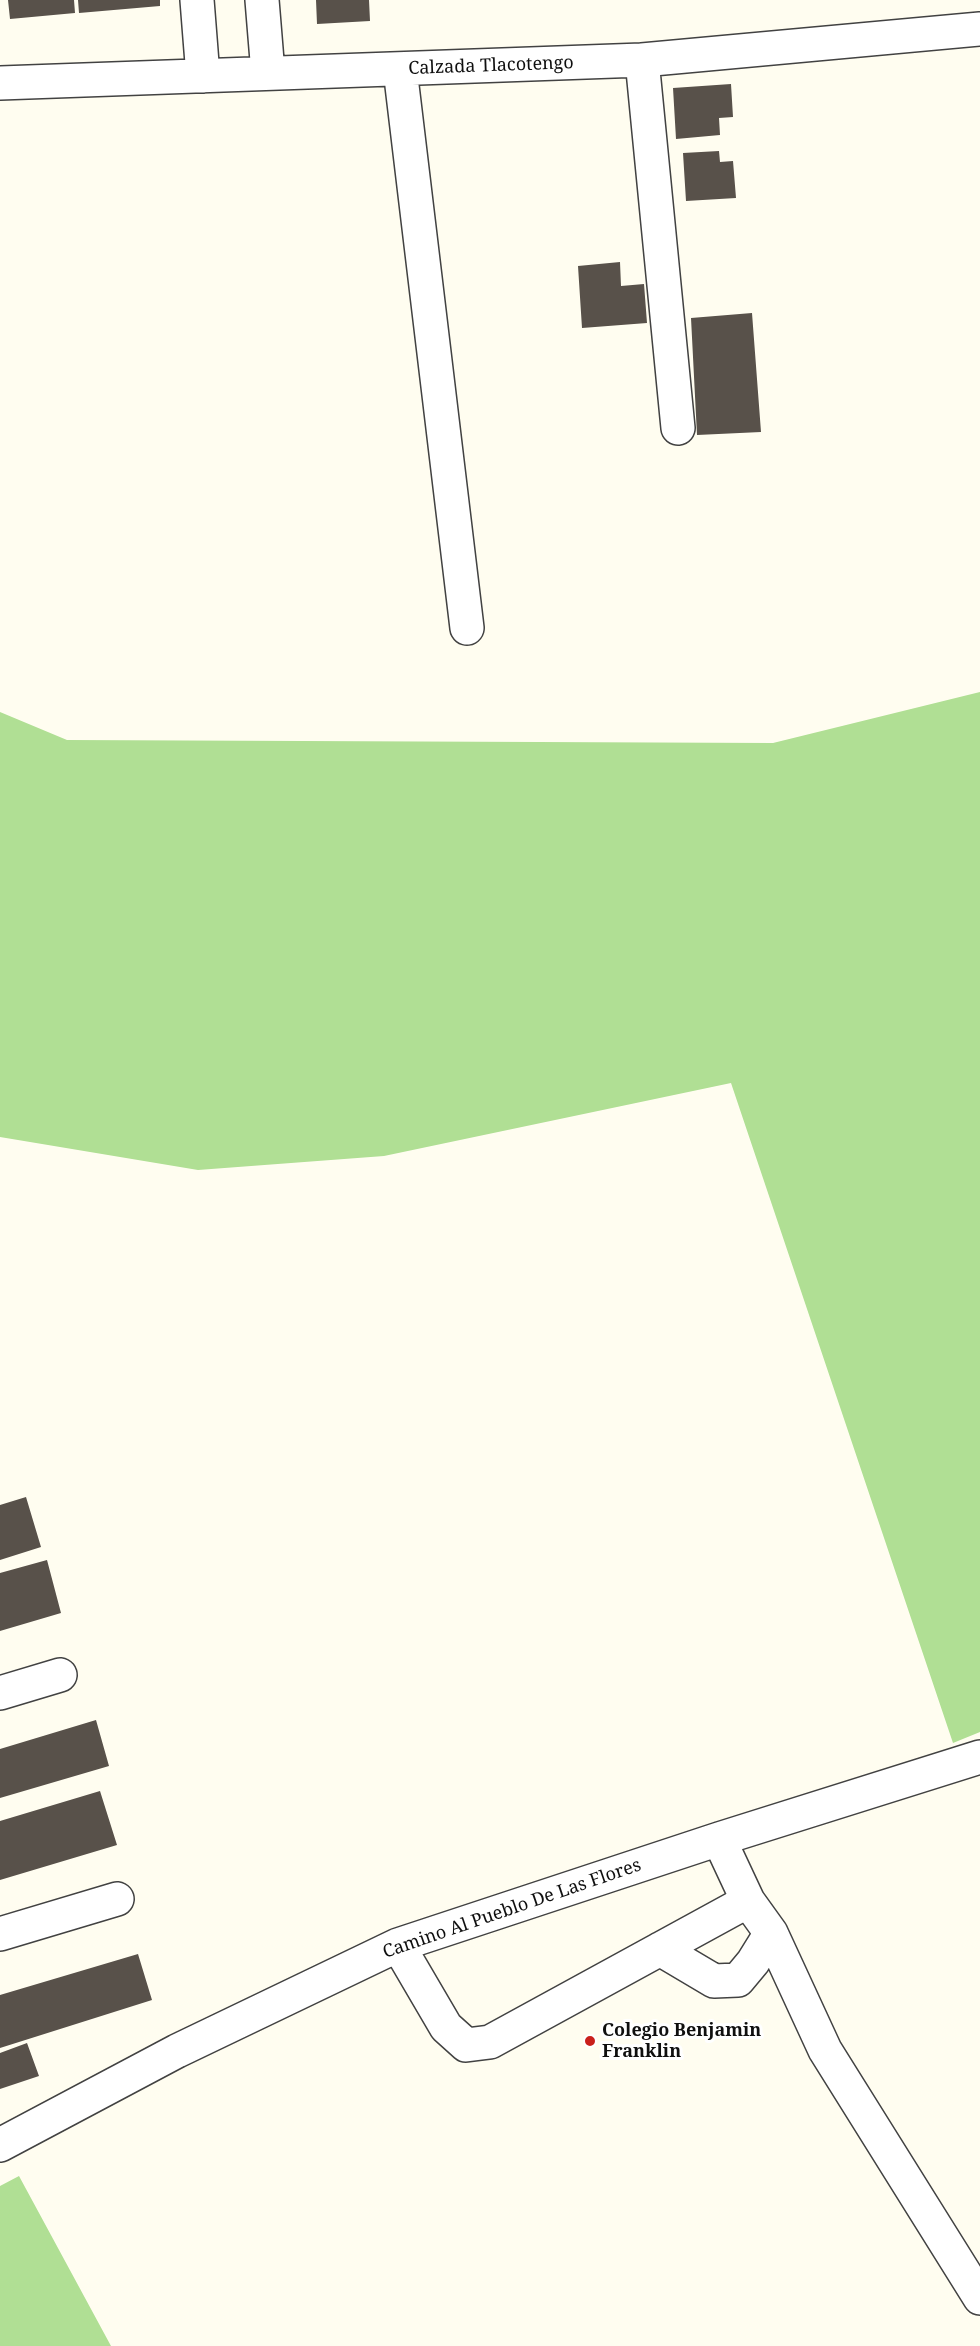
<!DOCTYPE html>
<style>
body{margin:0}
canvas{display:block;background:#fffdf0}
</style>
<canvas width="980" height="2346"></canvas>
<script>
const c = document.querySelector('canvas').getContext('2d');
c.lineJoin = 'round';
function fill(path, color) {
  c.fillStyle = color;
  c.fill(path, 'evenodd');
}
function poly(rows) {
  const path = new Path2D();
  for (const r of rows) {
    path.moveTo(r[0], r[1]);
    for (let i = 2; i < r.length; i += 2) path.lineTo(r[i], r[i + 1]);
  }
  return path;
}
function strokePath(path, color, width, dash) {
  c.strokeStyle = color;
  c.lineWidth = width;
  c.lineCap = dash ? 'butt' : 'round';
  c.setLineDash(dash || []);
  c.stroke(path);
}
function write(font, color, halo, rows, align = 'center') {
  c.font = font + ' "Noto Serif",serif';
  c.lineWidth = 6;
  c.setLineDash([]);
  c.textBaseline = 'middle';
  c.strokeStyle = halo;
  c.fillStyle = color;
  for (const [text, x, y, turn = 0] of rows) {
    c.save();
    c.translate(x, y);
    c.rotate((+turn || 0) * Math.PI / 180);
    c.textAlign = isNaN(turn) ? turn : align;
    if (halo) c.strokeText(text, 0, 0);
    c.fillText(text, 0, 0);
    c.restore();
  }
}
fill(poly([
 [980,692,980,1732,953,1743,731,1083,384,1156,198,1170,0,1137,0,712,67,740,773,743],
 [19,2176,111,2346,0,2346,0,2186]
]), '#b0df94');
fill(poly([
 [8,0,74,0,75,13,10,19],
 [78,0,160,0,160,6,79,13],
 [316,0,369,0,370,21,317,24],
 [731,84,733,117,719,118,720,135,676,139,673,88],
 [719,151,720,162,733,161,736,198,686,201,683,153],
 [620,262,621,286,644,284,647,323,582,328,578,266],
 [752,313,761,432,697,435,691,318],
 [26,1497,41,1547,0,1560,0,1505],
 [47,1560,61,1613,0,1631,0,1573],
 [96,1720,109,1766,0,1798,0,1749],
 [100,1791,117,1845,0,1880,0,1821],
 [138,1954,152,2000,0,2048,0,1995],
 [27,2043,39,2076,0,2089,0,2053]
]), '#58514a');
const minor = poly([
 [197,0,203,76],
 [262,0,268,73],
 [642,60,678,428],
 [400,69,467,628],
 [0,83,642,60,980,29],
 [0,1693,60,1675],
 [719,1839,748,1901,771,1933,825,2050,980,2298],
 [0,1934,117,1899],
 [398,1945,446,2027,466,2045,490,2042,748,1901],
 [660,1949,714,1981,738,1980,753,1962,771,1933],
 [0,2145,177,2051,398,1945,719,1839,980,1757]
]);
strokePath(minor, '#424242', 36);
strokePath(minor, '#fff', 33);
for (const [x, y, r, color] of [
 [590,2041,6,"#ca201b"]
]) {
  const dot = new Path2D();
  dot.arc(x, y, r, 0, 2 * Math.PI);
  c.fillStyle = color;
  c.fill(dot);
  strokePath(dot, '#fff', 2);
}
write('18px', '#0f0f0f', '#fff', [
 ["Calzada Tlacotengo",491,66,-2],
 ["Camino Al Pueblo De Las Flores",512,1909,-19]
]);
write('bold 18px', '#0f0f0f', '#fff', [
 ["Colegio Benjamin",602,2031],
 ["Franklin",602,2052]
], 'left');
</script>
